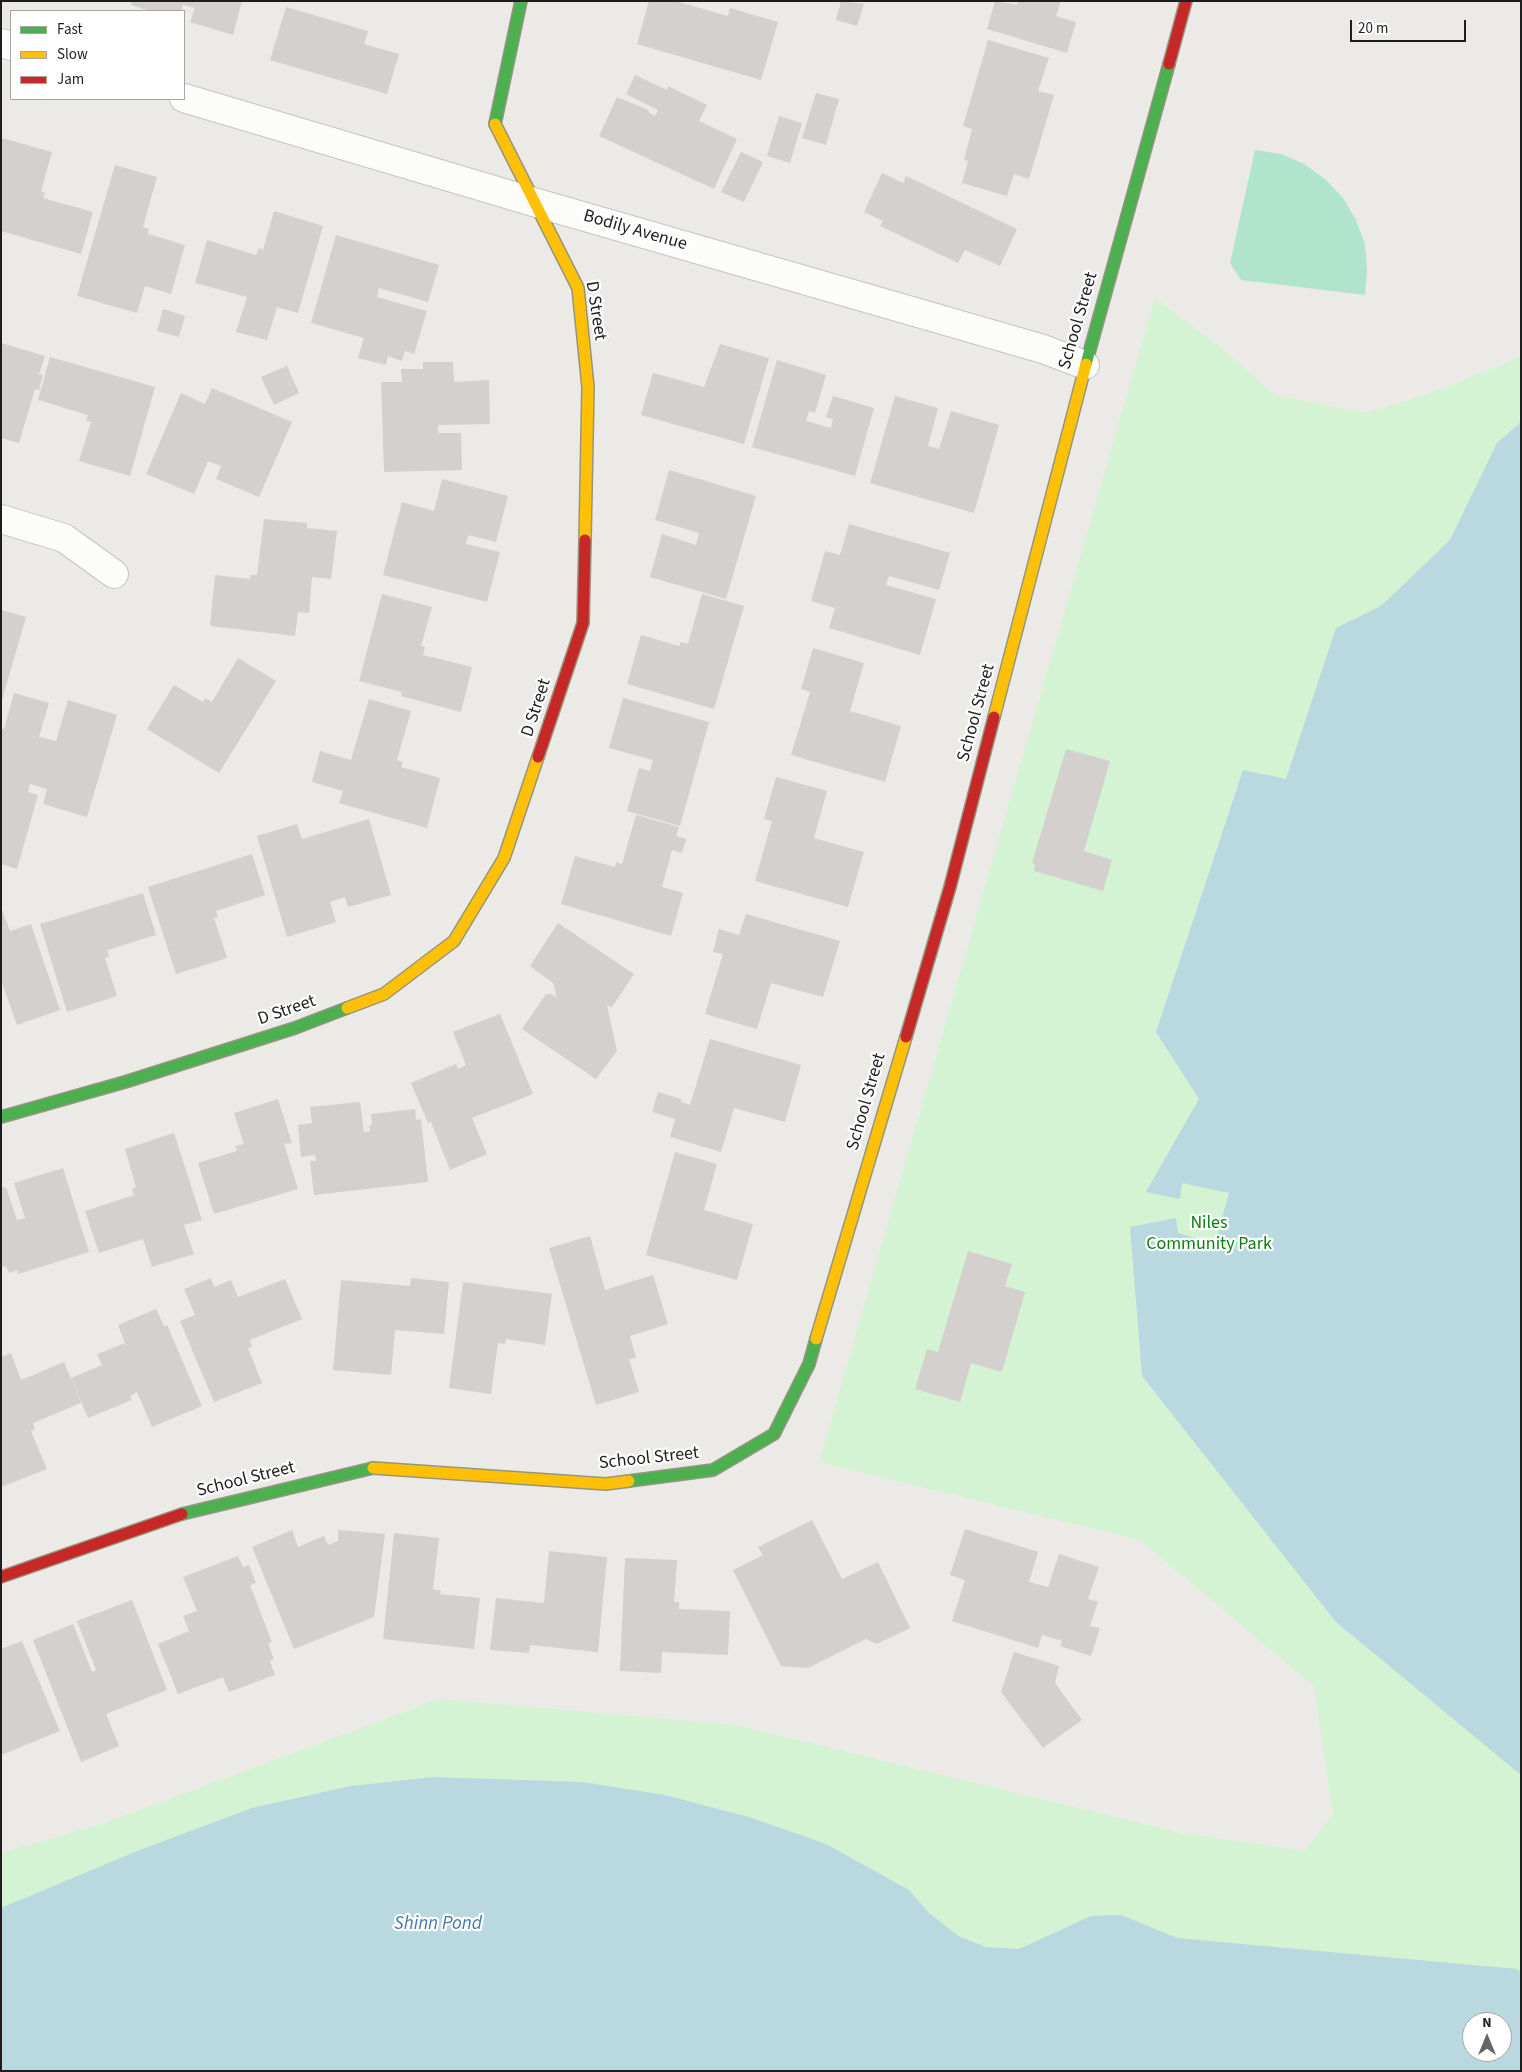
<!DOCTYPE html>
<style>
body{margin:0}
#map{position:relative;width:1522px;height:2072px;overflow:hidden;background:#eceae6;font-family:"Source Sans 3",sans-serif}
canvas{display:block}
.frame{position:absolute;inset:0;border:2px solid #1e1e1e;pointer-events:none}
.legend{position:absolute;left:10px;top:10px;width:175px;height:90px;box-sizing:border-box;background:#fff;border:1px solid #a5a5a5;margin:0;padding:6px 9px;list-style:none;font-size:15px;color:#1e1e1e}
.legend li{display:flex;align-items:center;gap:10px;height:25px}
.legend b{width:25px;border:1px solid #a5a5a5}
.north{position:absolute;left:1462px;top:2012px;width:50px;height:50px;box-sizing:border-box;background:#fff;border:1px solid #a5a5a5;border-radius:50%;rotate:0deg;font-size:14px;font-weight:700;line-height:20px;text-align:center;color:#1e1e1e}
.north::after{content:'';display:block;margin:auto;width:18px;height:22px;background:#666564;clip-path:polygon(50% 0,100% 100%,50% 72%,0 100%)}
.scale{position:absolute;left:1350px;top:20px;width:116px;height:22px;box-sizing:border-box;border:2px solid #1e1e1e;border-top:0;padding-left:6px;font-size:15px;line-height:18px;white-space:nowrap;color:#1e1e1e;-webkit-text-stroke:4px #fff;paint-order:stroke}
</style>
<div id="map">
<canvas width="1522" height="2072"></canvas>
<div class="frame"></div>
<ul class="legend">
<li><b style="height:6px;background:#4caf50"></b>Fast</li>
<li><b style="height:6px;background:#ffc107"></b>Slow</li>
<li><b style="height:6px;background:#c62828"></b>Jam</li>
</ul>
<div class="north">N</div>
<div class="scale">20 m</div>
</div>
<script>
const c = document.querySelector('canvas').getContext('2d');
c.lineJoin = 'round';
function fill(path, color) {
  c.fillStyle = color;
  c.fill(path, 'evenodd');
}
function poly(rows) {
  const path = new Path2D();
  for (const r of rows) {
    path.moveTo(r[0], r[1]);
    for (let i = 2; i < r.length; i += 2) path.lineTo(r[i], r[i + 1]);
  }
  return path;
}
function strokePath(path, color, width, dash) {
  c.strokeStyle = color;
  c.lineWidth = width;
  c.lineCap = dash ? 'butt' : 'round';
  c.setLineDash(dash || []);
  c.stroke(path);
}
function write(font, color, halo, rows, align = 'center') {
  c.font = font + ' "Source Sans 3",sans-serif';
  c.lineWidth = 4.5;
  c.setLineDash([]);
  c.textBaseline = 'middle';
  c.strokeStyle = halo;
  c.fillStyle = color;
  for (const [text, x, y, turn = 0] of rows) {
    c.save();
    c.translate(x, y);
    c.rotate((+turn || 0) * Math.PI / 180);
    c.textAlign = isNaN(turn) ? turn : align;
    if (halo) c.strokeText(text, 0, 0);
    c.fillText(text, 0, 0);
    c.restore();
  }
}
fill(poly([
 [1155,298,1215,343,1275,395,1366,413,1431,393,1521,357,1521,2071,1,2071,1,1853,96,1826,440,1699,736,1725,1181,1833,1305,1851,1333,1814,1314,1686,1140,1540,819,1462],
 [1472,2022,1502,2022,1502,2052,1472,2052]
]), '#d3f3d3');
fill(poly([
 [1255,150,1281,154,1304,164,1325,179,1343,198,1356,220,1365,244,1367,270,1365,295,1241,280,1230,263]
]), '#b1e4cd');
fill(poly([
 [1521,422,1521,1775,1336,1622,1142,1376,1130,1227,1176,1218,1178,1233,1215,1243,1229,1193,1182,1183,1180,1199,1146,1192,1199,1099,1156,1032,1243,770,1286,779,1336,628,1381,606,1450,540,1497,443],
 [434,1777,582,1782,665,1795,749,1817,826,1844,909,1890,928,1912,958,1936,986,1947,1019,1949,1091,1916,1121,1915,1177,1938,1517,1969,1521,1972,1521,2071,1,2071,1,1908,137,1851,252,1808,351,1786],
 [1472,2022,1502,2022,1502,2052,1472,2052]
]), '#b9d8e0');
fill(poly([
 [132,1,242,1,233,35,190,22,195,8,183,5,181,11,150,11,131,5],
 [649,1,675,1,728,16,730,8,778,22,761,80,637,44],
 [841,1,864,4,857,26,836,20],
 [995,1,1017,5,1018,1,1061,1,1056,16,1076,22,1067,53,987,29],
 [286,7,368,31,364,44,399,54,387,94,270,60],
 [988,40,1049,58,1038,91,1054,95,1029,179,1014,174,1007,196,962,183,968,161,964,160,972,129,963,126],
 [635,75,667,90,668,86,707,105,699,121,737,139,714,189,599,136,617,97,649,110,648,112,655,116,658,110,626,94],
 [816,93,839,99,826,145,802,138],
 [779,116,802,123,790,163,767,156],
 [2,138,52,152,41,191,45,193,43,198,93,212,81,254,1,231],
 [741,152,763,162,744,202,721,192],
 [115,165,157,177,143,227,149,229,148,234,185,245,171,294,145,286,137,313,77,296],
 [882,173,903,183,906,176,1017,229,1000,266,965,250,958,263,880,226,883,221,864,212],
 [274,211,323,226,298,313,277,307,267,340,236,332,247,297,195,283,207,240,256,255,259,248,263,250],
 [336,235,439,265,428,302,379,288,377,297,427,311,414,354,405,351,402,361,388,356,386,365,358,358,364,338,311,323],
 [163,309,185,316,179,337,157,331],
 [1,343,45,356,39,374,43,375,39,390,35,389,19,443,1,438],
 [720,344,769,358,744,444,641,415,653,373,704,387],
 [50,357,155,387,130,476,79,461,91,422,86,421,88,415,38,400],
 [777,360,826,375,815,413,809,411,806,421,831,428,833,419,826,417,833,396,874,408,855,476,752,447],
 [423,362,453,362,454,382,489,380,490,424,438,425,438,433,461,433,462,470,384,472,381,382,402,382,401,369,423,369],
 [287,366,299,393,274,405,261,377],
 [212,388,292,422,259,497,216,479,221,466,208,461,194,494,146,474,181,393,205,404],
 [895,396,938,408,928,446,939,449,951,411,999,425,974,513,870,483],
 [669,470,756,496,726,599,650,577,662,534,696,545,699,533,655,520],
 [442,479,508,496,496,542,468,535,466,544,500,552,487,602,383,575,402,502,434,511],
 [264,519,307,523,307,528,337,531,331,579,312,577,309,613,298,612,295,636,210,626,215,575,250,579,250,575,257,575],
 [849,524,950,553,939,590,889,576,886,585,936,599,920,655,829,628,835,608,811,601,825,551,840,555],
 [382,594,432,607,421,646,425,647,423,655,472,667,461,712,401,696,402,692,359,681],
 [702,594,744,606,714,709,627,684,641,635,679,646,681,642,688,644],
 [1,610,26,617,2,700,1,700],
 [813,648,864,663,850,711,901,726,885,782,791,755,810,692,801,689],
 [238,658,276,681,219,773,147,729,174,685,203,702,205,698,212,702],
 [14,693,49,703,39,737,56,741,68,700,117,715,87,817,43,804,47,789,30,784,28,792,38,795,17,869,1,864,1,729,4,729],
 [623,698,709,722,680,826,627,811,639,768,650,771,653,760,609,748],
 [369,699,411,711,397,760,403,762,401,767,440,778,427,828,339,803,343,791,312,782,320,751,351,760],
 [1066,749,1110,761,1084,851,1112,860,1103,891,1034,871,1035,864,1032,863],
 [776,777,827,791,814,838,864,852,848,907,755,881,772,821,764,819],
 [636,815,679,827,676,836,686,839,682,853,672,850,662,887,683,893,671,936,561,904,575,856,615,867,616,862,622,864],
 [369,819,391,895,348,907,345,897,330,902,336,922,287,937,257,836,297,824,302,839],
 [252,854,265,895,216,911,218,917,214,918,227,958,176,974,148,887],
 [143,893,156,935,107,950,109,957,105,958,117,996,67,1012,40,924],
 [1,907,10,931,31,924,60,1010,17,1025,1,980],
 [746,914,840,941,823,997,771,983,757,1029,705,1014,723,954,713,952,719,929,739,935],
 [558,923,634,974,612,1007,607,1005,617,1051,596,1079,522,1029,546,994,551,994,557,998,553,983,530,966],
 [500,1014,533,1094,472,1118,487,1154,450,1170,431,1122,428,1123,411,1083,456,1064,458,1069,466,1065,453,1032],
 [710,1039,801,1065,785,1122,734,1108,721,1152,670,1137,675,1119,652,1112,658,1092,681,1099,681,1102,690,1105],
 [278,1099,292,1143,284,1144,298,1189,214,1214,198,1163,237,1151,235,1146,244,1144,234,1113],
 [360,1102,364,1132,370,1131,369,1126,372,1125,371,1114,415,1109,416,1120,421,1119,428,1182,314,1195,310,1161,316,1161,315,1155,301,1157,298,1125,312,1123,310,1107],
 [174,1133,202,1220,184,1225,194,1254,152,1267,143,1239,99,1253,85,1211,134,1195,132,1189,136,1187,125,1149],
 [675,1152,717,1164,704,1210,753,1224,737,1280,646,1255],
 [63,1168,89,1252,18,1274,17,1270,9,1273,6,1266,1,1267,1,1188,6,1187,17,1220,25,1218,14,1183],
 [590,1236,605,1290,653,1275,668,1324,630,1336,636,1358,629,1359,639,1392,596,1405,549,1248],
 [968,1251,1012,1264,1005,1286,1025,1292,1002,1372,971,1363,960,1402,915,1389,927,1349,938,1352],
 [211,1278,214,1287,231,1280,238,1297,285,1279,302,1319,250,1340,252,1347,248,1348,262,1383,214,1402,180,1321,195,1315,184,1289],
 [411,1278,449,1282,444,1334,395,1330,391,1375,333,1370,341,1280,410,1286],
 [463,1282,552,1294,545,1345,506,1339,505,1344,498,1343,491,1394,449,1388],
 [156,1309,164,1326,167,1325,202,1406,152,1427,137,1392,130,1396,132,1400,88,1418,71,1378,102,1365,97,1354,125,1343,118,1325],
 [11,1353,21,1380,64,1362,81,1403,33,1423,35,1429,31,1431,47,1469,1,1487,1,1357],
 [812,1520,842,1579,878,1562,910,1628,877,1644,866,1639,808,1668,781,1666,733,1570,763,1555,758,1547],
 [965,1529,1038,1552,1029,1582,1048,1587,1059,1554,1099,1567,1088,1599,1098,1602,1090,1626,1100,1628,1091,1656,1060,1646,1062,1641,1042,1635,1038,1648,952,1621,965,1580,950,1575],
 [292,1530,298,1547,324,1536,328,1545,338,1541,338,1530,385,1534,374,1617,294,1649,252,1547],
 [394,1533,439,1538,433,1589,441,1591,440,1594,480,1598,474,1649,383,1639],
 [549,1551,607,1557,598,1652,530,1645,529,1653,490,1650,496,1598,544,1603],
 [238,1556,243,1567,249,1565,256,1583,250,1585,272,1642,268,1644,274,1659,270,1661,275,1675,229,1692,223,1677,178,1694,158,1644,189,1631,183,1616,197,1611,183,1577],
 [625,1558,677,1560,674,1602,679,1602,679,1609,730,1611,728,1655,662,1652,661,1673,620,1671],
 [132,1600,167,1690,106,1714,119,1746,81,1762,33,1640,73,1624,92,1672,96,1670,77,1621],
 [22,1641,60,1731,1,1755,1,1649],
 [1014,1652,1059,1666,1055,1683,1082,1720,1043,1748,1001,1692]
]), '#d3d0cd');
const street = poly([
 [1,43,11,46],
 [184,98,537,203,1043,349,1085,365],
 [1,519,64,538,114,574]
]);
const fast = poly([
 [495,124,521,1],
 [1086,364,1169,64],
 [1,1117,125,1082,295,1028,347,1008],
 [629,1481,713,1470,774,1434,809,1364,816,1339],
 [182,1514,373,1468]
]);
const slow = poly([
 [495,124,578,288,588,387,585,540],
 [994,717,1086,364],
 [347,1008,384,994,454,941,504,858,538,757],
 [816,1339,906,1037],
 [373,1468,606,1484,629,1481]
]);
const jam = poly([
 [1169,64,1186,1],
 [538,757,583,623,585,540],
 [906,1037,950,887,994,717],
 [1,1577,182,1514]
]);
strokePath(street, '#c5c4c2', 30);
strokePath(fast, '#95967e', 14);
strokePath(slow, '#95967e', 14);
strokePath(jam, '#95967e', 14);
strokePath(street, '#fcfcfb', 28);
strokePath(fast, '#4caf50', 11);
strokePath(slow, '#ffc107', 11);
strokePath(jam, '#c62828', 11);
write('18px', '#1e1e1e', '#fff', [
 ["Bodily Avenue",635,231,16],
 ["D Street",595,311,81],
 ["School Street",1079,321,-74],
 ["D Street",537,708,-72],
 ["School Street",977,713,-75],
 ["D Street",287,1011,-19],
 ["School Street",867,1102,-74],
 ["School Street",649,1459,-6],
 ["School Street",246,1480,-14]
]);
write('18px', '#0a7e12', '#fff', [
 ["Niles",1209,1224],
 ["Community Park",1209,1245]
]);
write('italic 19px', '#4678a7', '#fff', [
 ["Shinn Pond",438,1925]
]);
</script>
